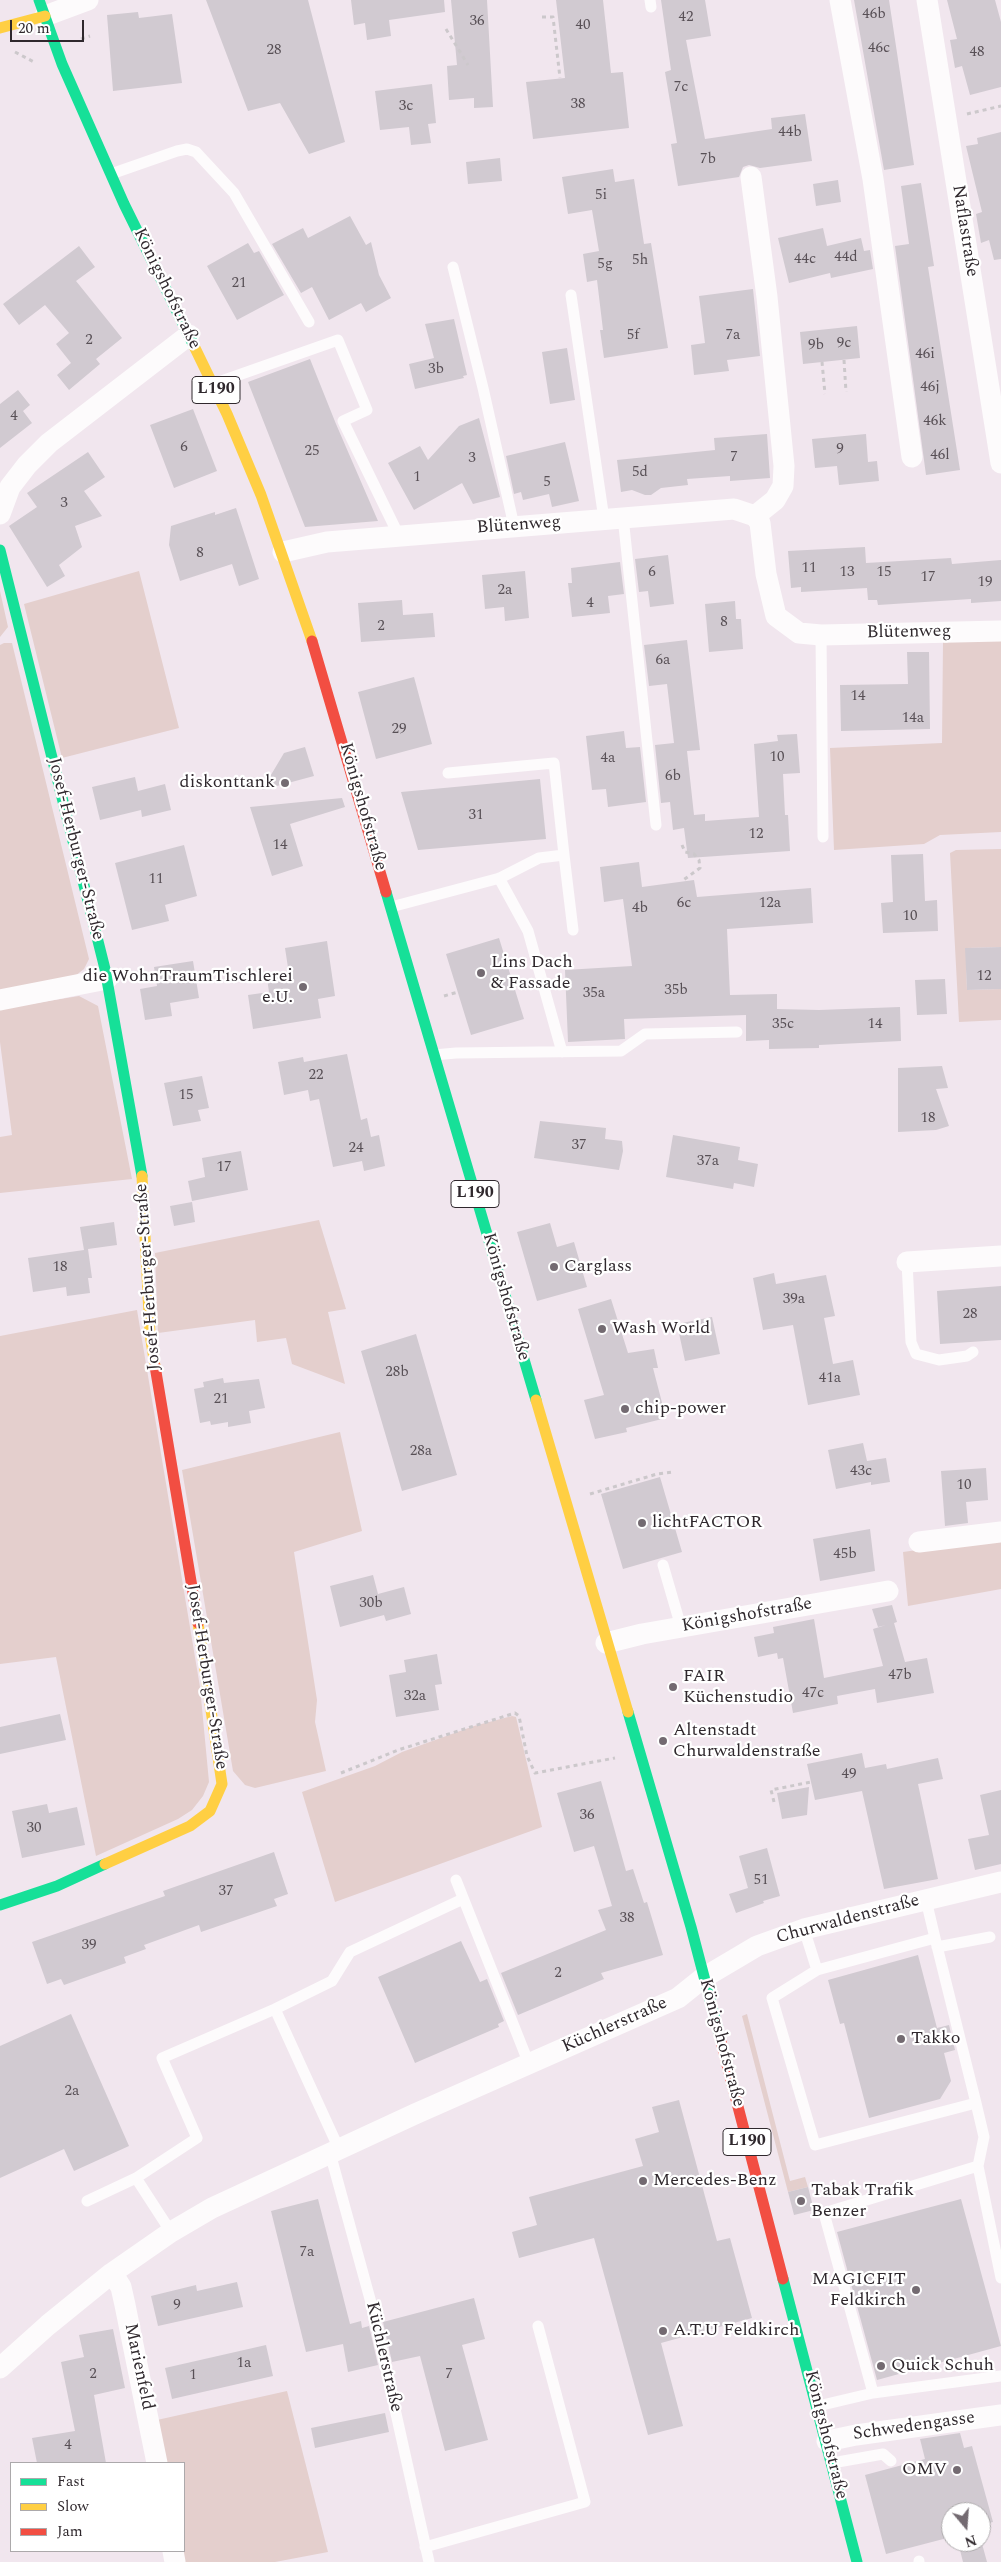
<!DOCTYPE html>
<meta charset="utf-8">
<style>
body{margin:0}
#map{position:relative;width:1001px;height:2562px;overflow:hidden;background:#f1e6ee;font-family:Spectral,serif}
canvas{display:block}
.legend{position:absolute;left:10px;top:2462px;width:175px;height:90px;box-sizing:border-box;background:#fff;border:1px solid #aca9ab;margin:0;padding:6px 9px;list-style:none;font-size:15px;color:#2f282d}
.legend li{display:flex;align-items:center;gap:10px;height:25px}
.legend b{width:25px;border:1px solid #aca9ab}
.north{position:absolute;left:941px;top:2502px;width:50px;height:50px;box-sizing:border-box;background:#fff;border:1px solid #aca9ab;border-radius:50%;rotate:162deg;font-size:14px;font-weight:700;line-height:20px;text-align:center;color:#2f282d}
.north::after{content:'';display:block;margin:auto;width:18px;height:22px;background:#736a71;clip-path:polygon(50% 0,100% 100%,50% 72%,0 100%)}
.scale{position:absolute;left:10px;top:20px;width:74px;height:22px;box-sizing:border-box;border:2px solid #2f282d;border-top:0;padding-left:6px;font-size:15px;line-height:18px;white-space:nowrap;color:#2f282d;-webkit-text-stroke:4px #fff;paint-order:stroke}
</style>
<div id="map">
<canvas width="1001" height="2562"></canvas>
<ul class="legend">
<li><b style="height:6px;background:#16e098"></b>Fast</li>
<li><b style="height:6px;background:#ffcf43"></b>Slow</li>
<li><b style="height:6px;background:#f24e42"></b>Jam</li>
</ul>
<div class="north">N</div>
<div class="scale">20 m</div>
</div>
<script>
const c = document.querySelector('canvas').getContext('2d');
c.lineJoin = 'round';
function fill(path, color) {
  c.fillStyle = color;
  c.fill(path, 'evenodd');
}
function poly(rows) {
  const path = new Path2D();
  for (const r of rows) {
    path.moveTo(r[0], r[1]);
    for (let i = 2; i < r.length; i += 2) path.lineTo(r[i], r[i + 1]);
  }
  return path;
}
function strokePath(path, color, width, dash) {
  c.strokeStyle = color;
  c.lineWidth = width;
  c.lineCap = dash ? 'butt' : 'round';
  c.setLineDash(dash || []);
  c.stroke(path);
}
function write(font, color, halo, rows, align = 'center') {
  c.font = font + ' Spectral,serif';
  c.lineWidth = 4.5;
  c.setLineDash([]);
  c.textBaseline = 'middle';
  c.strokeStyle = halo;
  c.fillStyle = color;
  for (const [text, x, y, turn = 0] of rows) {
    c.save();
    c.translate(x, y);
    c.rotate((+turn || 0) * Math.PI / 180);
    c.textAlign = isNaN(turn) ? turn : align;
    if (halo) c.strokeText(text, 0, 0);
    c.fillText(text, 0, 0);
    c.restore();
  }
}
fill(poly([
 [139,571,179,728,62,758,24,604],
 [0,591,8,627,0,637],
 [1001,639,1001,832,940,835,924,844,834,850,830,748,942,743,943,642],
 [4,643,12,643,89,959,84,969,75,976,0,991,0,645],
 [1001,849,1001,947,967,948,966,966,967,990,1001,989,1001,1020,959,1022,950,853,956,850],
 [79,996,98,1006,132,1179,0,1193,0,1137,12,1135,0,1042,0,1009],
 [319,1220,346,1309,328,1312,345,1384,292,1364,286,1338,257,1342,255,1320,158,1333,155,1253],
 [137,1310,200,1687,209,1782,203,1796,192,1810,178,1819,96,1856,56,1657,0,1664,0,1336],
 [340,1432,362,1531,294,1552,317,1700,315,1722,326,1771,255,1788,245,1785,233,1771,182,1470],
 [1001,1538,1001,1589,908,1606,903,1552],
 [512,1716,516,1717,542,1827,335,1902,302,1792,375,1766,402,1752,474,1726],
 [747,2014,790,2181,805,2177,808,2187,788,2192,742,2016],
 [287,2391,328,2552,275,2562,183,2562,184,2463,165,2463,157,2420]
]), '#e4cfcd');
fill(poly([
 [206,0,308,0,345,142,309,154,280,103,248,111],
 [351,0,444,0,445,12,389,20,391,36,367,40,365,23,354,25],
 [451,0,487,0,493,107,474,108,474,98,449,100,447,66,457,65],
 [556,0,603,0,611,73,623,72,629,128,533,139,526,82,565,78],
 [661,0,705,0,711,36,686,40,705,139,772,129,771,118,805,114,812,161,760,168,749,165,743,167,739,177,678,186,671,144,677,143,665,72,671,70],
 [854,0,889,0,914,165,884,170],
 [947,0,995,0,1001,22,1001,87,970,95,962,66,955,68,950,40,957,39],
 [138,12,139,18,172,14,182,83,113,91,107,15],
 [432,84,436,123,428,124,431,143,411,145,409,127,380,130,375,91],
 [1001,132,1001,259,994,260,989,240,981,243,976,214,982,212,966,146,978,144,977,138],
 [500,158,502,181,468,184,466,162],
 [613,169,615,182,634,179,644,244,651,243,668,348,604,358,600,330,603,330,597,280,587,282,583,254,599,251,592,210,568,214,562,177],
 [838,180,841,202,816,206,813,184],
 [921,183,934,266,928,267,960,470,926,475,895,246,909,244,901,186],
 [350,216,366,245,371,242,379,275,391,298,366,312,361,303,329,320,312,287,301,293,272,244,303,228,308,238],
 [823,228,827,246,861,238,864,251,870,250,873,269,831,278,830,273,789,283,778,238],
 [248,243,254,253,259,251,284,295,237,320,207,266],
 [79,246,95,267,76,281,122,338,96,359,100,364,69,390,57,375,71,363,56,344,69,333,45,305,19,325,3,304],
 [753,289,760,356,727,360,729,371,694,375,691,345,705,343,699,296],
 [454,319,467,375,463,376,464,378,415,389,409,364,434,358,425,324],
 [857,326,860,358,803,364,800,332],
 [567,348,575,400,550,404,542,352],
 [310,359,336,424,378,521,305,527,248,382],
 [18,390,30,405,23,411,32,423,0,448,0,404],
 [193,409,217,471,174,488,150,425],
 [479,418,500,497,473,504,462,483,414,510,388,463,420,446,428,460,459,426],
 [767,434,770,478,730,481,730,476,687,479,688,485,661,488,651,495,645,495,632,490,621,492,617,460,715,450,714,438],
 [866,434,868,462,877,461,879,481,839,485,837,466,815,468,812,439],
 [565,442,579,501,552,507,549,494,523,500,521,492,514,494,506,456],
 [88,452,105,477,84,491,102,516,75,526,82,547,59,565,65,576,47,587,9,526,37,507,27,493],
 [236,508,259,579,239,586,232,564,180,581,169,545,171,526,215,512,215,515],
 [865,547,866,563,951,558,952,564,1001,560,1001,601,971,603,971,599,878,605,877,600,868,600,867,588,801,592,801,587,791,588,788,551],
 [668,555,674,604,650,607,648,591,639,592,635,559],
 [620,562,624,594,608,596,610,613,572,617,568,583,572,583,571,568],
 [525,571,529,618,505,621,504,607,485,609,482,575],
 [402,600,403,615,433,613,435,637,361,642,358,603],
 [735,601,736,619,741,619,743,649,709,652,705,604],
 [687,640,700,750,687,751,694,815,705,814,705,821,759,817,754,744,778,741,777,735,797,734,800,773,783,774,785,815,788,815,790,851,688,858,684,828,673,830,670,802,661,803,655,745,674,743,667,684,649,686,644,645],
 [907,652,929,652,930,729,841,731,840,685,908,684],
 [414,677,432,744,376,759,358,692],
 [624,731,626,748,640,747,646,802,608,807,606,789,592,790,586,736],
 [305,747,314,776,262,790,284,753],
 [135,777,138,791,165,784,171,810,142,817,141,810,100,820,92,787],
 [540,779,546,839,418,850,401,792],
 [342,798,345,807,290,824,303,866,272,876,250,807],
 [184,845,197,896,165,905,169,921,132,930,115,863],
 [923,854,925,901,937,900,938,931,883,933,881,903,893,902,891,855],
 [639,862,642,887,694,880,697,897,811,888,813,923,727,929,730,995,777,994,777,1009,819,1010,900,1007,901,1041,819,1045,819,1048,769,1049,769,1040,746,1041,746,1015,624,1019,625,1039,568,1042,565,970,632,966,623,899,604,902,600,867],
 [499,938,524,1019,471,1035,446,954],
 [327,941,335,996,318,999,321,1018,253,1029,248,995,269,992,267,978,289,974,285,948],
 [1001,947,1001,989,967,990,965,948],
 [193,961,199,998,170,1003,172,1016,145,1020,140,989,157,986,154,967],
 [945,979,947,1014,917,1015,915,980],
 [347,1054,361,1120,367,1118,371,1137,379,1135,385,1166,364,1171,362,1161,333,1167,319,1099,310,1101,308,1090,284,1095,278,1062,303,1057,304,1062],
 [942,1066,948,1088,936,1089,949,1126,936,1130,898,1132,898,1068],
 [202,1076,209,1108,198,1110,201,1121,173,1126,164,1083],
 [540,1121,606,1128,605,1139,622,1141,623,1151,619,1170,534,1158],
 [673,1135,740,1147,738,1160,758,1164,754,1187,734,1183,733,1189,666,1177],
 [241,1151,248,1190,192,1201,188,1181,205,1177,202,1158],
 [192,1202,195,1222,174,1226,170,1206],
 [114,1222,117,1245,88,1249,92,1278,88,1278,90,1293,67,1296,66,1287,33,1292,28,1258,84,1250,80,1227],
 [550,1223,557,1247,574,1242,587,1287,537,1301,517,1232],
 [774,1273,776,1284,826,1275,835,1316,824,1318,833,1364,853,1360,860,1395,808,1405,793,1325,763,1330,753,1278],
 [1001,1286,1001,1340,940,1344,937,1291],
 [611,1299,628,1353,654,1349,658,1368,653,1368,666,1418,626,1428,627,1432,595,1439,584,1400,604,1395,578,1309],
 [712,1317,720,1354,685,1361,677,1324],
 [416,1334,457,1475,402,1491,361,1351],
 [223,1378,224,1383,259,1379,265,1408,249,1411,251,1423,228,1427,228,1422,211,1425,210,1421,200,1423,194,1389,204,1387,203,1382],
 [863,1443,867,1461,886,1458,890,1482,871,1485,871,1482,836,1489,828,1450],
 [986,1468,988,1500,966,1502,968,1523,945,1526,941,1471],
 [660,1477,682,1552,623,1569,601,1494],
 [870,1529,875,1571,820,1581,813,1539],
 [373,1575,378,1594,404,1587,411,1614,386,1621,384,1615,340,1627,330,1586],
 [892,1605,897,1622,894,1623,905,1662,927,1658,934,1693,877,1703,875,1689,837,1696,838,1704,793,1713,783,1658,778,1659,777,1653,758,1657,754,1637,774,1633,773,1627,814,1619,824,1678,883,1666,873,1629,886,1625,878,1627,872,1609],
 [437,1654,442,1684,435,1685,439,1710,396,1717,389,1675,406,1672,404,1660],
 [60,1714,66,1740,0,1754,0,1727],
 [862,1753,865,1768,886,1764,887,1769,938,1758,943,1779,918,1784,938,1879,884,1889,862,1791,815,1800,807,1764],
 [601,1781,626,1871,633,1869,644,1903,647,1902,663,1955,601,1973,604,1979,518,2015,501,1973,606,1930,598,1910,612,1906,594,1846,574,1852,557,1793],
 [809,1787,807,1815,782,1819,777,1793],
 [1001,1790,1001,1864,975,1870,968,1839,989,1835,980,1795],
 [47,1804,49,1813,77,1807,85,1845,22,1858,12,1811],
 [767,1848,780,1896,763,1901,764,1903,736,1913,729,1894,748,1888,739,1856],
 [274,1852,288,1894,274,1899,277,1906,201,1932,199,1925,144,1945,146,1949,124,1957,126,1963,64,1985,61,1979,47,1984,32,1942,165,1896,163,1891],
 [461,1941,480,1982,487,1979,504,2021,498,2024,499,2027,415,2063,378,1977],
 [918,1955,937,2028,949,2025,955,2050,944,2053,951,2081,940,2099,869,2118,844,2023,840,2024,828,1980],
 [71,2014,129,2146,74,2171,64,2149,0,2178,0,2046],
 [679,2100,717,2241,730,2238,752,2318,661,2343,683,2426,648,2435,594,2238,519,2258,512,2232,537,2225,529,2197,643,2166,635,2139,659,2132,652,2107],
 [808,2187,814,2210,794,2215,788,2192],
 [318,2199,350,2324,361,2321,362,2328,369,2326,378,2365,348,2372,343,2344,306,2352,271,2211],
 [961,2199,1001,2346,877,2380,837,2232],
 [237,2282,243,2307,158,2326,151,2296,196,2285,197,2291],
 [474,2298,485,2339,462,2345,488,2440,445,2451,420,2356,392,2362,383,2322],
 [113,2329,125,2388,94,2395,106,2463,37,2463,32,2438,75,2431,61,2362,84,2357,79,2335],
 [266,2345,273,2376,172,2399,165,2368],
 [385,2413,389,2432,315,2448,311,2428],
 [960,2433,964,2448,972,2446,993,2522,981,2525,981,2512,951,2512,951,2537,886,2554,865,2475,925,2459,920,2439],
 [981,2540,987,2562,963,2562,958,2542]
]), '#d1cad1');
strokePath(poly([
 [542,17,553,17,560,78],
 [446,29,468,65],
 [81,39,90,36],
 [15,52,34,62],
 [967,114,1001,106],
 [844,360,846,392],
 [822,362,825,394],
 [682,845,685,852,694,854,699,860,700,868,682,881],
 [444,996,458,992],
 [590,1494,657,1474,674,1472],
 [341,1773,398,1750,515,1713,519,1716,527,1756,535,1773,615,1758],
 [774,1802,771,1790,811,1782]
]), '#ccc8cb', 3, [4, 4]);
strokePath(poly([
 [650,0,651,7],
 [111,174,177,151,187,149,196,152,234,193,309,322],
 [453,267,483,388,514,526],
 [571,295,604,519],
 [213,384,338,340,367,410,343,421,399,536],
 [623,517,656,825],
 [821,635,823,837],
 [564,855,573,930],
 [499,878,528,931,562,1052],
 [391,907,500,878,539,858,564,855,554,763,448,773],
 [434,1055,456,1053,621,1051,645,1034,737,1032],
 [907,1262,911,1342,916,1354,939,1360,967,1356,973,1352],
 [663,1565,681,1627],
 [456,1880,529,2064],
 [926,1900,935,1938],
 [804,1929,817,1970],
 [937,1947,990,1937],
 [275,2009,332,1981,350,1952,463,1899],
 [976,2103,815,2145,772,1998,817,1970,935,1938,976,2103,984,2137,978,2166,1001,2278],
 [330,2153,373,2310,429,2562],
 [136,2178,171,2232],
 [87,2201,136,2178,197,2138,162,2058,275,2009,339,2149],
 [873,2393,824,2213,978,2166],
 [818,2406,873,2393,1001,2376],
 [832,2463,883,2454,891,2461],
 [425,2547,585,2502,538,2326],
 [919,2562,919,2561]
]), '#fdfbfc', 11);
strokePath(poly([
 [840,0,873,179,912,457],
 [927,0,1001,463],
 [45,16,88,0],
 [751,177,767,297,784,466,783,486,775,500,755,516],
 [0,514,10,487,27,465,49,443,189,335],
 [283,552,327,542,734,509,755,516,760,523,766,574,776,616,799,633,821,635,1001,631],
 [0,1000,107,979],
 [907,1262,1001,1256],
 [919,1542,1001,1532],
 [606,1643,642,1634,888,1591],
 [112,2273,121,2287,125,2305,157,2463],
 [0,2368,48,2325,112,2273,171,2232,212,2208,415,2114,678,1998,703,1978,757,1946,804,1929,1001,1882],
 [827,2441,856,2435,1001,2415],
 [173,2551,175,2562]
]), '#fdfbfc', 21);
strokePath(poly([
 [39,0,62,64,124,204,194,346],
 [0,550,105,969,142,1176],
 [386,892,536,1400],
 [628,1712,691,1927,719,2034],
 [0,1905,57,1886,105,1864],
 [783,2279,857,2562]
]), '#16e098', 11);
strokePath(poly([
 [0,28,45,16],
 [194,346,227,414,261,495,312,641],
 [142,1176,150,1334,155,1366],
 [536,1400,628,1712],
 [105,1864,190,1826,210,1811,222,1784,198,1623]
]), '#ffcf43', 11);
strokePath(poly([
 [312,641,386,892],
 [155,1366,198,1623],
 [719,2034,783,2279]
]), '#f24e42', 11);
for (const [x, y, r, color] of [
 [285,783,5,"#736a71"],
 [481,973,5,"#736a71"],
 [303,987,5,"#736a71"],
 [554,1267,5,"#736a71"],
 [602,1329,5,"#736a71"],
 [625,1409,5,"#736a71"],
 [642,1523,5,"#736a71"],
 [673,1687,5,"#736a71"],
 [663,1741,5,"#736a71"],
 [901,2039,5,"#736a71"],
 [643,2181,5,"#736a71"],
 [801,2201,5,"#736a71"],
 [916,2290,5,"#736a71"],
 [663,2331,5,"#736a71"],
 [881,2366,5,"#736a71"],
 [957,2470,5,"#736a71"]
]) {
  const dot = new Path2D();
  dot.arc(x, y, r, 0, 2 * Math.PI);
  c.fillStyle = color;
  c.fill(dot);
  strokePath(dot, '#fff', 2);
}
write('15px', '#585056', null, [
 ["46b",874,15],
 ["42",686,18],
 ["36",477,22],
 ["40",583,26],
 ["46c",879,49],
 ["28",274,51],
 ["48",977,53],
 ["7c",681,88],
 ["38",578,105],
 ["3c",406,107],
 ["44b",790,133],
 ["7b",708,160],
 ["5i",601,196],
 ["44d",846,258],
 ["44c",805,260],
 ["5h",640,261],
 ["5g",605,265],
 ["21",239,284],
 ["5f",633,336],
 ["7a",733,336],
 ["2",89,341],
 ["9c",844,344],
 ["9b",816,346],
 ["46i",925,355],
 ["3b",436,370],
 ["46j",930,388],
 ["4",14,417],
 ["46k",935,422],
 ["6",184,448],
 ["9",840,450],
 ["25",312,452],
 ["46l",940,456],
 ["7",734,458],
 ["3",472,459],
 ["5d",640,473],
 ["1",417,478],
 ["5",547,483],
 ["3",64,504],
 ["8",200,554],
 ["11",809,569],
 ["6",652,573],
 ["13",847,573],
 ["15",884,573],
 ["17",928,578],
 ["19",985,583],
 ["2a",505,591],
 ["4",590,604],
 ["8",724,623],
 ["2",381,627],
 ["6a",663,661],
 ["14",858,697],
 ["14a",913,719],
 ["29",399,730],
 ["10",777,758],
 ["4a",608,759],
 ["6b",673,777],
 ["31",476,816],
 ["12",756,835],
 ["14",280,846],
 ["11",156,880],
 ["6c",684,904],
 ["12a",770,904],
 ["4b",640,909],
 ["10",910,917],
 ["12",984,977],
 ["35b",676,991],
 ["35a",594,994],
 ["35c",783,1025],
 ["14",875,1025],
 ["22",316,1076],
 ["15",186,1096],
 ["18",928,1119],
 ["37",579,1146],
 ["24",356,1149],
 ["37a",708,1162],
 ["17",224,1168],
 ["18",60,1268],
 ["39a",794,1300],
 ["28",970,1315],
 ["28b",397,1373],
 ["41a",830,1379],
 ["21",221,1400],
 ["28a",421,1452],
 ["43c",861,1472],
 ["10",964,1486],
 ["45b",845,1555],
 ["30b",371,1604],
 ["47b",900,1676],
 ["47c",813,1694],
 ["32a",415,1697],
 ["49",849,1775],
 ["36",587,1816],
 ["30",34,1829],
 ["51",761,1881],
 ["37",226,1892],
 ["38",627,1919],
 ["39",89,1946],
 ["2",558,1974],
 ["2a",72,2092],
 ["7a",307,2253],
 ["9",177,2306],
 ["1a",244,2364],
 ["2",93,2375],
 ["7",449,2375],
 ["1",193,2376],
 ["4",68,2446]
]);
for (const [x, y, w] of [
 [216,390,48],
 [475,1194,48],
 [747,2142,48]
]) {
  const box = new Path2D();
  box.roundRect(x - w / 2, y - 13.5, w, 27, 4);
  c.fillStyle = '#fff';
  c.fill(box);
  strokePath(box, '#2f282d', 1);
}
write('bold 16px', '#2f282d', null, [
 ["L190",216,390],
 ["L190",475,1194],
 ["L190",747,2142]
]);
write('18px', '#2f282d', '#fff', [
 ["Naflastraße",964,231,81],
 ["Königshofstraße",166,289,64],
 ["Blütenweg",519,526,-4],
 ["Blütenweg",909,633,-1],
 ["Königshofstraße",362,807,74],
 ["Josef-Herburger-Straße",75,849,76],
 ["Josef-Herburger-Straße",149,1277,-94],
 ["Königshofstraße",505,1297,74],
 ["Königshofstraße",747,1616,-10],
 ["Josef-Herburger-Straße",206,1677,81],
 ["Churwaldenstraße",848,1920,-15],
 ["Küchlerstraße",615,2026,-24],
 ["Königshofstraße",721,2043,75],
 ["Küchlerstraße",383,2357,77],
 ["Marienfeld",138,2367,78],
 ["Schwedengasse",914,2427,-8],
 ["Königshofstraße",825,2435,76]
]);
write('18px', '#2f282d', '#fff', [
 ["diskonttank",275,783,"right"],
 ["Lins Dach",491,963],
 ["& Fassade",491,984],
 ["die WohnTraumTischlerei",293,977,"right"],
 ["e.U.",293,998,"right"],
 ["Carglass",564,1267],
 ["Wash World",612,1329],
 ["chip-power",635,1409],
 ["lichtFACTOR",652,1523],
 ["FAIR",683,1677],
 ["Küchenstudio",683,1698],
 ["Altenstadt",673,1731],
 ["Churwaldenstraße",673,1752],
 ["Takko",911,2039],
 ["Mercedes-Benz",653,2181],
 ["Tabak Trafik",811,2191],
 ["Benzer",811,2212],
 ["MAGICFIT",906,2280,"right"],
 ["Feldkirch",906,2301,"right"],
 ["A.T.U Feldkirch",673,2331],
 ["Quick Schuh",891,2366],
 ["OMV",947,2470,"right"]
], 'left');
</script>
